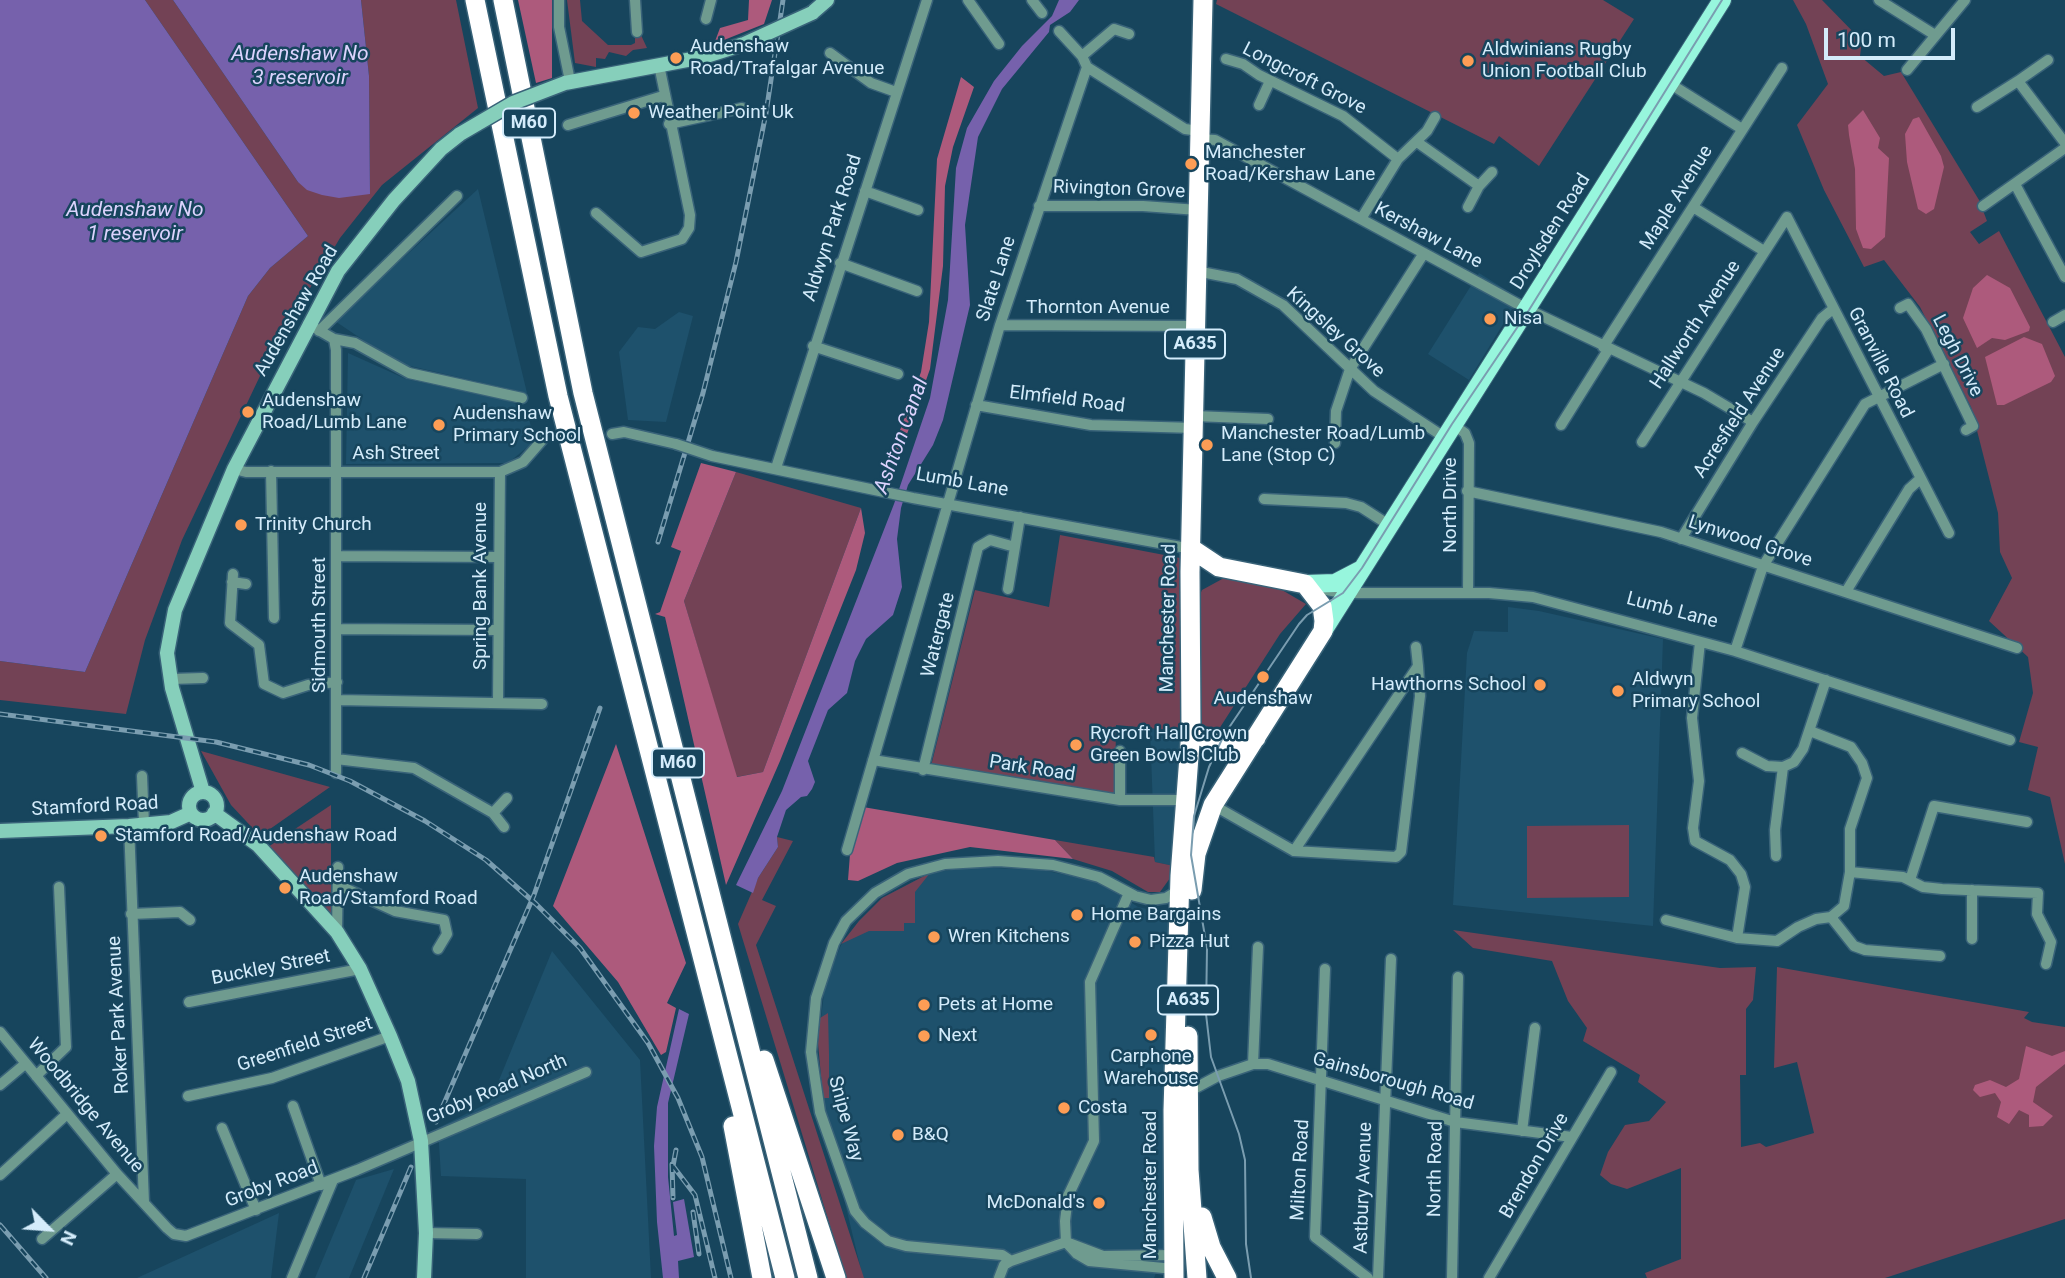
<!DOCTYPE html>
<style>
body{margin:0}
#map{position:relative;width:2065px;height:1278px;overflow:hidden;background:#17455d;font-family:Roboto,sans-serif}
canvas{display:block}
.north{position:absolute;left:14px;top:1194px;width:70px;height:70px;-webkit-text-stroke:5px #17455d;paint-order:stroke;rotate:115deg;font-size:19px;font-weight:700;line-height:28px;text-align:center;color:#d4ecfb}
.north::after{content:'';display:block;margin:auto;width:24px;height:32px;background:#d4ecfb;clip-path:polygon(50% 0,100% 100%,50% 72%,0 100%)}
.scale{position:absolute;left:1824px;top:28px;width:131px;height:32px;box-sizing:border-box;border:4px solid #d4ecfb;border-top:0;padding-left:9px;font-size:21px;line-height:24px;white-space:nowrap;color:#d4ecfb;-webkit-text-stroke:5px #17455d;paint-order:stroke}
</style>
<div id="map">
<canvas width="2065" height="1278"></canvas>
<div class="north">N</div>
<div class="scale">100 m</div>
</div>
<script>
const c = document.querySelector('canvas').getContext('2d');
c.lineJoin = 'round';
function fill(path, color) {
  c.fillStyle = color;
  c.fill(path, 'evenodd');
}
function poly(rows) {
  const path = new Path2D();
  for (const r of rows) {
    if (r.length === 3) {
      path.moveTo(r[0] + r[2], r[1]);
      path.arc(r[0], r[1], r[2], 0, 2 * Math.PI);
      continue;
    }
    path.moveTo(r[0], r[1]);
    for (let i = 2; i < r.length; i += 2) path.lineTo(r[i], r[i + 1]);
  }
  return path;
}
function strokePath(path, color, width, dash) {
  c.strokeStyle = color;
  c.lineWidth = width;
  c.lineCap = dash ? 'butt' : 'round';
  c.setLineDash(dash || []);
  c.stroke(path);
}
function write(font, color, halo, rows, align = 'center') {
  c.font = font + ' Roboto,sans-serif';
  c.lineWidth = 5;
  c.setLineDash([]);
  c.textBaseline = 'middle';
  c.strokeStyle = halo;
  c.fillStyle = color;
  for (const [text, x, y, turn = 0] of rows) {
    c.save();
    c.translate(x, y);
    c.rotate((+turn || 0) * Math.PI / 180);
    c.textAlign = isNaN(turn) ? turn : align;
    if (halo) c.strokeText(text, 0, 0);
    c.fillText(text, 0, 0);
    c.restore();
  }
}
fill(poly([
 [478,189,527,393,397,363,335,321],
 [1479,273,1519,298,1469,380,1428,354],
 [679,312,693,316,666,422,628,420,619,352,638,327,655,329],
 [348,353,406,379,509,401,526,408,535,441,508,463,346,464],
 [1508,607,1539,611,1663,639,1653,926,1453,905,1467,653,1474,631,1508,632],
 [1150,728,1180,731,1174,866,1155,862],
 [972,867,1042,870,1100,882,1138,907,1171,914,1175,922,1164,1253,1154,1278,863,1278,826,1124,818,1043,825,985,841,945,859,921,882,898,930,873],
 [552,951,640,1060,651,1278,526,1278,526,1179,441,1176,438,1128,490,1102],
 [394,1169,349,1278,315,1278,356,1180],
 [279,1213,271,1278,137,1278]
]), '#1e516c');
fill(poly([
 [145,0,173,0,298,182,370,193,369,76,361,0,456,0,478,108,382,185,340,238,269,357,182,540,145,640,126,714,0,700,0,661,85,672,248,296,270,268,308,236],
 [567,0,580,0,582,21,608,45,631,45,635,43,635,35,641,35,647,48,633,50,626,56,609,52,605,59,596,58,596,67,575,63],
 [1217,0,1603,0,1634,19,1539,166,1499,136,1494,144,1216,4],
 [1793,0,1822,0,1862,41,1860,56,1884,76,1901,72,1979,200,1987,221,1970,232,1979,244,1999,231,2065,357,2065,864,2050,797,2028,790,2038,747,2019,742,2033,693,2028,657,1989,621,2012,578,2000,552,1998,513,1971,407,1920,307,1884,260,1864,267,1824,190,1797,125,1828,84,1806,24],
 [736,472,861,508,763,772,736,777,684,601],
 [1060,535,1180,558,1180,731,1116,725,1115,794,931,766,975,590,1049,607],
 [1224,578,1282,590,1306,604,1280,634,1219,729,1208,730,1198,724,1198,599,1202,590],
 [201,751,330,787,260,836,231,805],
 [331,805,331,919,268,847],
 [1629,825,1629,897,1527,898,1527,826],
 [777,837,793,841,762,900,776,906,756,945,864,1278,846,1278,738,924,758,878,778,847],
 [1055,840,1154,857,1155,862,1174,866,1173,874,1160,892,1148,892,1112,871,1073,859],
 [930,873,915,892,915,923,904,923,904,931,869,931,841,944,859,921,882,898],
 [1453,930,1720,968,1756,967,1753,1000,1746,1009,1746,1075,1740,1075,1741,1147,1760,1143,1766,1147,1814,1133,1797,1062,1774,1068,1777,967,2029,1012,2024,1018,2032,1022,2065,1027,2065,1219,1885,1278,1647,1278,1645,1273,1681,1259,1681,1168,1627,1189,1611,1184,1600,1175,1608,1152,1625,1125,1649,1121,1666,1102,1638,1082,1640,1075,1583,1041,1587,1028,1568,1001,1552,961,1473,948],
 [828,1013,829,1054,829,1098,823,1098,818,1043,820,1018]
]), '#734255');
fill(poly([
 [518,0,552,0,552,78,536,83],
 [749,0,772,0,764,24,714,44,720,28,748,20],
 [961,77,974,87,953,147,945,186,943,266,930,369,895,468,881,483,921,372,929,322,937,159],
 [1863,110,1880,138,1878,148,1889,158,1885,237,1871,249,1863,248,1856,229,1855,169,1849,135,1848,125],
 [1919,117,1941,156,1944,167,1934,209,1926,214,1918,209,1907,162,1905,134,1913,119],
 [1987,275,2010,288,2030,327,2029,331,2005,340,1992,338,1977,348,1963,318,1973,288],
 [2024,337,2042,344,2055,376,2051,382,2004,405,1997,405,1985,357],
 [701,463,736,472,684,601,737,777,763,772,861,508,865,533,856,570,780,761,726,885,665,617,655,614,660,612,681,551,671,547],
 [616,744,686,963,667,1003,676,1008,666,1052,661,1055,618,982,553,906],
 [863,807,1055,840,1073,859,970,847,897,863,858,881,848,880,850,854],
 [2026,1046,2052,1056,2065,1051,2065,1064,2036,1087,2033,1102,2053,1116,2043,1126,2029,1127,2029,1115,2019,1110,2009,1124,1997,1117,2001,1102,1995,1093,1980,1097,1973,1090,1975,1085,1990,1080,2006,1087,2019,1079]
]), '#ad5a7c');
fill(poly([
 [0,0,145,0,308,236,270,268,248,296,85,672,0,661],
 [173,0,361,0,369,76,370,194,339,198,322,195,307,190,298,182],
 [1059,0,1079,0,1070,12,1050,25,1049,32,1002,89,978,137,965,225,970,305,943,420,933,445,908,485,901,508,897,539,902,587,893,615,866,639,855,661,847,693,828,710,808,761,815,782,812,789,807,796,801,797,786,810,777,837,778,847,758,878,753,893,736,885,782,791,894,504,930,398,948,300,956,168,967,128,994,81,1022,46,1052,16],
 [679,1009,689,1014,668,1103,668,1177,674,1236,677,1235,673,1202,684,1199,694,1257,678,1261,679,1278,663,1278,657,1222,654,1146,657,1107]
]), '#7661ac');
const street = poly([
 [559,0,559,27,570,81],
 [635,0,637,32],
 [968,0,999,44],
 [1032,0,1042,13],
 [1879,0,1935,35],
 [706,19,711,0],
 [1059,31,1082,56,1087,67,1185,129,1200,131],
 [830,53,871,83,896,92],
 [1082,56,1114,29,1129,34],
 [1226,59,1243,64,1259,75,1343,116,1398,159],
 [1907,70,1965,0],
 [2018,81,2048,60],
 [1669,83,1742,129],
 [1259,105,1270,81],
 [1977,107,2018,81,2065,143],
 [669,124,742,108],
 [568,125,663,96],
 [1199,139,1215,140,1527,309,1704,393,1753,422],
 [1417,142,1479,186,1492,172],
 [2015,184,2065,277],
 [865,191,918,210],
 [1039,206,1143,206,1198,210],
 [1983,206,2065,148],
 [1468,207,1479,186],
 [1693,207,1764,251],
 [596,213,641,252,682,239,689,228,690,215,659,65],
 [1361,219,1398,159,1427,131,1435,117],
 [840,263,917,291],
 [1196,271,1237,279,1283,305,1374,391,1444,437],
 [1900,308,1908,304,1926,329,1973,426,1966,430],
 [2053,322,2065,315],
 [308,324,334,339,336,350,336,773],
 [1000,325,1195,326],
 [319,331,457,196],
 [334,339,355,343,409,373,522,398],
 [813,346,898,374],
 [1603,347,1782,68],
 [976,405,1091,425,1195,428],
 [1195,416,1268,419],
 [1452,424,1465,433,1469,443,1468,593],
 [1561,425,1608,350],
 [612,434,624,432,676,444],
 [1642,442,1787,217,1949,533],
 [1335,443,1336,411,1350,369,1424,253],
 [712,456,913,498,1192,549],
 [776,468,927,0],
 [234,469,246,472,500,472,523,462,544,438],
 [271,471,274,618],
 [1467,491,1661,532,2017,648],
 [1264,499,1346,503,1361,507,1389,525],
 [1681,539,1753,422,1822,318,1833,309],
 [337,556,499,557],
 [233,574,230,623,259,645,264,684,283,693,308,685,337,682],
 [232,582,246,584],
 [1008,589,1020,517],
 [1321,589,1343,593,1489,593,1533,597,1735,651,2010,740],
 [1847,590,1909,489,1920,479],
 [337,629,498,630],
 [1700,642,1692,718,1699,781,1693,828,1695,841,1730,860,1741,874,1745,887,1737,938],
 [1416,647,1418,666],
 [1735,651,1763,566,1865,404,1944,364],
 [171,679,203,678],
 [338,700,542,704],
 [498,701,500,472],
 [1742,753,1767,766,1783,767],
 [336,759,414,768,493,813,504,827],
 [873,760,1120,800,1187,800],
 [923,770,978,547,990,540,1015,547],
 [142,776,144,824],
 [1120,800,1120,751],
 [1213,805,1294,851,1396,857,1401,852,1420,696,1418,666,1294,851],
 [493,813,507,798],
 [129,826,144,1202],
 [847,850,1000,325,1087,67],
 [1776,856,1775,830,1783,767,1794,762,1803,749,1826,680],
 [1850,872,1903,877,1923,887,1942,889,2038,893,2037,914,2051,942,2046,964],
 [1910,880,1934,806,2027,822],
 [338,885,395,911,444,920,447,934,438,949],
 [131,914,180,912,190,920],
 [1831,917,1854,946,1865,950,1940,956],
 [1666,920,1737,938,1777,941,1798,927,1816,919,1831,917,1844,906,1850,872,1850,829,1867,778,1862,763,1851,747,1810,731],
 [337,932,338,867],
 [1972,939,1972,890],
 [1325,969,1315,1237,1368,1278],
 [189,1002,360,969],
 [0,1032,117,1174,167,1228,174,1234,186,1236,357,1170,586,1072],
 [1253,1064,1258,947],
 [36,1076,66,1047,59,887],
 [0,1085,25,1064],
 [1188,1092,1218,1076,1253,1064,1268,1064,1455,1122,1572,1137],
 [188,1096,272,1078,390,1036],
 [293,1106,321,1185],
 [222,1128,256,1210],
 [1522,1131,1535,1028],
 [0,1175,67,1114],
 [426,1233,477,1234],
 [42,1239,117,1174],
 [1066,1242,1065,1221,1068,1196,1094,1141,1090,982,1129,893],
 [1066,1242,1077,1254,1089,1261,1174,1269],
 [1011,1261,1002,1255,906,1246,888,1241,865,1223,855,1211,820,1112,811,1052,816,998,834,943,846,921,875,893,908,874,945,864,998,861,1053,865,1099,877,1135,896,1151,900,1166,898,1179,890],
 [292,1278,333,1180],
 [999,1278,1004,1265,1011,1261,1066,1242,1103,1256,1174,1255],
 [1378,1278,1391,959],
 [1452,1278,1458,977],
 [1489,1278,1611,1072]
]);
const secondary = poly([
 [812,13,827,0],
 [565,83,703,57,744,44],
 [203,792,172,688,167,653,175,610,234,469,338,271,394,200,441,149,460,134],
 [203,806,14],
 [214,813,258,845,337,932,360,969,390,1036,408,1081,421,1141,426,1233,424,1278],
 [0,831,129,826,171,822,191,813]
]);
const primary = poly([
 [1305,584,1335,583,1360,570],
 [1323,631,1722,0]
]);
const highway = poly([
 [475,0,558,396,785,1278],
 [503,0,583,393,808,1278],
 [1192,549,1219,567,1305,584,1322,606,1324,621,1323,631,1213,805,1196,854,1192,890],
 [1191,730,1223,748,1256,738],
 [1188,1036,1189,1170,1197,1278],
 [764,1060,836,1278],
 [733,1126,762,1278],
 [1202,1217,1211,1247,1227,1278],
 [1174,1278,1173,1110,1180,876,1191,730,1190,572,1203,0]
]);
strokePath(street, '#396379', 13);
strokePath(secondary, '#396379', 17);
strokePath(primary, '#396379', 20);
strokePath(highway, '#396379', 22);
strokePath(street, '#6f9b8f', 10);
strokePath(secondary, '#86cfbb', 14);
strokePath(primary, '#97f6dd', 18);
strokePath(highway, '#fff', 19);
strokePath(poly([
 [1251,1278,1246,1244,1245,1160,1239,1134,1211,1057,1206,1014,1207,948,1191,855,1194,816,1209,767,1224,735,1299,624,1307,615,1343,593,1362,568,1452,424,1529,310,1722,0]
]), '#7a9db0', 2);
const rail = poly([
 [658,542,703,393,736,262,766,113,783,0],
 [0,714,216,742,309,765,350,781,425,821,486,860,536,904,580,948,648,1043,678,1098,702,1157,731,1278],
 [436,1122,534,895,600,708],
 [676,1150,673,1166,695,1195,715,1278],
 [672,1164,673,1198],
 [693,1212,699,1254],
 [0,1225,46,1278],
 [364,1278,411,1167]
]);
strokePath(rail, '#7a9db0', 5);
strokePath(rail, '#17455d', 2.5, [8]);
const streetBridge = poly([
 [676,444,712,456]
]);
const secondaryBridge = poly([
 [744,44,812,13],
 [460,134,513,103,565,83]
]);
strokePath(streetBridge, '#396379', 13, []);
strokePath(secondaryBridge, '#396379', 17, []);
strokePath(streetBridge, '#6f9b8f', 10);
strokePath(secondaryBridge, '#86cfbb', 14);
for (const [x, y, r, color] of [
 [676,58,7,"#fd9d55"],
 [1468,61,7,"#fd9d55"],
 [634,113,7,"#fd9d55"],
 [1191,164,7,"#fd9d55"],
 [1490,319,7,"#fd9d55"],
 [248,412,7,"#fd9d55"],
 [439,425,7,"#fd9d55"],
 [1207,445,7,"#fd9d55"],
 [241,525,7,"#fd9d55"],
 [1263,677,7,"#fd9d55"],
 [1540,685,7,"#fd9d55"],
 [1618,691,7,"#fd9d55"],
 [1076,745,7,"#fd9d55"],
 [101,836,7,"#fd9d55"],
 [285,888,7,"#fd9d55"],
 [1077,915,7,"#fd9d55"],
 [934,937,7,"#fd9d55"],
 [1135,942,7,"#fd9d55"],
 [924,1005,7,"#fd9d55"],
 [1151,1035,7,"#fd9d55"],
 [924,1036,7,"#fd9d55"],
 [1064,1108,7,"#fd9d55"],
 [898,1135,7,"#fd9d55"],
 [1099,1203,7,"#fd9d55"]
]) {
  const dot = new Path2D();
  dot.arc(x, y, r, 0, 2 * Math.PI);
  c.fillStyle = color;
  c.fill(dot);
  strokePath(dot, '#17455d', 2.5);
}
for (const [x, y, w] of [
 [529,123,52],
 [1195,344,60],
 [678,763,52],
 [1188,1000,60]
]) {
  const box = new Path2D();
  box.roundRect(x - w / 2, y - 14.5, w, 29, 5);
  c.fillStyle = '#17455d';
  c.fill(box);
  strokePath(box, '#d4ecfb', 2);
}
write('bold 18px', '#d4ecfb', null, [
 ["M60",529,123],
 ["A635",1195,344],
 ["M60",678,763],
 ["A635",1188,1000]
]);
write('19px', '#d4ecfb', '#17455d', [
 ["Audenshaw",690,47],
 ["Road/Trafalgar Avenue",690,69],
 ["Aldwinians Rugby",1482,50],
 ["Union Football Club",1482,72],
 ["Weather Point Uk",648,113],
 ["Manchester",1205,153],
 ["Road/Kershaw Lane",1205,175],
 ["Nisa",1504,319],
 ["Audenshaw",262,401],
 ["Road/Lumb Lane",262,423],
 ["Audenshaw",453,414],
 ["Primary School",453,436],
 ["Manchester Road/Lumb",1221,434],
 ["Lane (Stop C)",1221,456],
 ["Trinity Church",255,525],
 ["Aldwyn",1632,680],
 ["Primary School",1632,702],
 ["Hawthorns School",1526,685,"right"],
 ["Audenshaw",1263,699,"center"],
 ["Rycroft Hall Crown",1090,734],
 ["Green Bowls Club",1090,756],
 ["Stamford Road/Audenshaw Road",115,836],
 ["Audenshaw",299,877],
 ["Road/Stamford Road",299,899],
 ["Home Bargains",1091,915],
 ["Wren Kitchens",948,937],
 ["Pizza Hut",1149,942],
 ["Pets at Home",938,1005],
 ["Next",938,1036],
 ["Carphone",1151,1057,"center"],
 ["Warehouse",1151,1079,"center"],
 ["Costa",1078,1108],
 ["B&Q",912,1135],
 ["McDonald's",1085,1203,"right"]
], 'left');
write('19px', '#d4ecfb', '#17455d', [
 ["Longcroft Grove",1304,79,27],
 ["Rivington Grove",1119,190,2],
 ["Maple Avenue",1677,198,-58],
 ["Aldwyn Park Road",833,228,-72],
 ["Droylsden Road",1551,232,-58],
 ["Kershaw Lane",1428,236,28],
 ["Slate Lane",997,279,-72],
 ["Thornton Avenue",1098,308],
 ["Audenshaw Road",297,311,-60],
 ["Hallworth Avenue",1696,325,-57],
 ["Kingsley Grove",1335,333,42],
 ["Legh Drive",1957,356,63],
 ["Granville Road",1880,363,63],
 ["Elmfield Road",1067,400,7],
 ["Acresfield Avenue",1740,413,-57],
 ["Ash Street",396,454],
 ["Lumb Lane",962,483,10],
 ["North Drive",1451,505,-90],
 ["Lynwood Grove",1750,542,18],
 ["Spring Bank Avenue",481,586,-90],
 ["Lumb Lane",1672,611,15],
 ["Manchester Road",1169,618,-89],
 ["Sidmouth Street",320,625,-90],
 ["Watergate",939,635,-76],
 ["Park Road",1032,769,9],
 ["Stamford Road",95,807,-3],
 ["Buckley Street",271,968,-11],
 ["Roker Park Avenue",119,1015,-93],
 ["Greenfield Street",305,1045,-18],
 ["Gainsborough Road",1393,1082,16],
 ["Groby Road North",497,1090,-23],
 ["Woodbridge Avenue",85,1106,50],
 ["Snipe Way",845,1119,75],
 ["Brendon Drive",1535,1166,-60],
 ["North Road",1436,1169,-89],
 ["Milton Road",1301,1170,-87],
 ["Groby Road",272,1185,-21],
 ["Manchester Road",1151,1185,-90],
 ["Astbury Avenue",1364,1188,-88]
]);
write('italic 21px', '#dcd3fd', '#17455d', [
 ["Audenshaw No",300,55],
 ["3 reservoir",300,79],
 ["Audenshaw No",135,211],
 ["1 reservoir",135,235],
 ["Ashton Canal",902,436,-70]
]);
</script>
